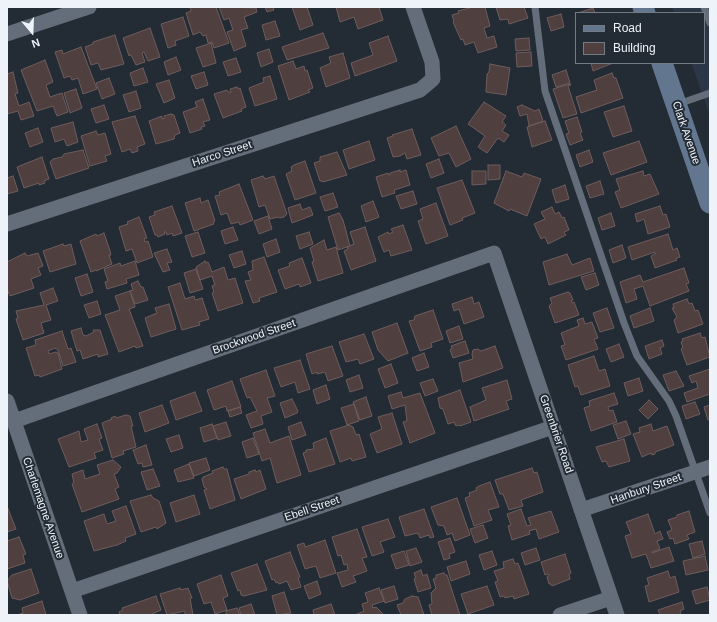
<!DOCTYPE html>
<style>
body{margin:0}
#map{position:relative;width:717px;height:622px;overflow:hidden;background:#232b35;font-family:Arial,sans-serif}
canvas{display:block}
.frame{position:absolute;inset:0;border:8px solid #eef3fa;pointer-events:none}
.legend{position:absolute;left:575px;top:12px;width:130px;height:52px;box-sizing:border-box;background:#232b35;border:1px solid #747b84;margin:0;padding:5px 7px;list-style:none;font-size:12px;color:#eef3fa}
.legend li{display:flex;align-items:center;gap:8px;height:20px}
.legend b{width:20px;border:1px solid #747b84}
.north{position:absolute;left:12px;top:12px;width:40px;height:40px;-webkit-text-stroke:3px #232b35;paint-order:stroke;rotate:161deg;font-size:11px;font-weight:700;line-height:16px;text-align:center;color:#eef3fa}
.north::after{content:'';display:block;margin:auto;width:14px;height:18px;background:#eef3fa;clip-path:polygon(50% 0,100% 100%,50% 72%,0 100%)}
</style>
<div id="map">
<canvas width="717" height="622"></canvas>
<div class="frame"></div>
<ul class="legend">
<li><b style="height:5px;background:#62768f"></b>Road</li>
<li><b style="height:11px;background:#4f3f3e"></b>Building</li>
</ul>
<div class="north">N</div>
</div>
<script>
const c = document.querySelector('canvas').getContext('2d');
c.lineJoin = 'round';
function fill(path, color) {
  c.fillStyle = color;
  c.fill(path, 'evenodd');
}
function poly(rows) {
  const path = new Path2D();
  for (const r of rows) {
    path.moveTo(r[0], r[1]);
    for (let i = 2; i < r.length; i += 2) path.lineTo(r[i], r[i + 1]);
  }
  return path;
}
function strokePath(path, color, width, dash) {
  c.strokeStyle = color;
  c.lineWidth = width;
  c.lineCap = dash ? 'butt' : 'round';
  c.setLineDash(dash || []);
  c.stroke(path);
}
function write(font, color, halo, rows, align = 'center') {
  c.font = font + ' Arial,sans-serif';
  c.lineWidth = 4;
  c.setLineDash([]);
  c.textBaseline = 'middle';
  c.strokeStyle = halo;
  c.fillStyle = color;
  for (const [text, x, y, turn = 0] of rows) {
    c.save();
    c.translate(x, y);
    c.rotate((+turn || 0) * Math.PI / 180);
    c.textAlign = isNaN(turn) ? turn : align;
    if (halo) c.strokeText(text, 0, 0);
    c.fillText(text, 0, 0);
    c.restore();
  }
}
fill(poly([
 [672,7,710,7,710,115,691,63,704,63,704,13,674,13]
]), '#2b3746');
const building = poly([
 [190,7,216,7,229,43,214,48,212,42,208,43,206,35,203,36,200,32,193,35,186,13,191,11,190,7],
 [219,7,256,8,257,12,244,17,248,28,241,30,246,46,234,51,227,32,233,30,229,18,224,20,219,7],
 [265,7,273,7,274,10,267,12,265,7],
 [292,7,307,7,313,25,300,30,292,7],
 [336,7,379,7,383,20,358,29,354,17,340,22,336,7],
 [473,7,485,7,490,26,484,28,487,38,494,36,497,47,478,53,474,42,465,45,463,39,461,40,453,22,454,21,452,15,459,13,458,11,473,7],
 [496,7,524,7,528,18,509,24,508,19,500,20,496,7],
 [593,8,595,13,578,13,593,8],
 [561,14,564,27,551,31,547,18,561,14],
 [183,17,189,36,175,41,176,45,168,48,161,24,183,17],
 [275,21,280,36,266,40,262,25,275,21],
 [150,28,160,57,148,61,144,52,142,53,145,62,136,65,131,55,129,56,123,38,150,28],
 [323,33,329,48,287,60,282,47,323,33],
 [115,35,124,64,101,70,98,63,91,65,85,47,93,44,93,42,115,35],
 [388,36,397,61,355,76,351,63,373,55,369,43,388,36],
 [529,38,530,50,516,51,515,39,529,38],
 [211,43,216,63,203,67,196,48,211,43],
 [81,47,97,89,83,94,78,78,72,80,70,76,64,78,55,52,62,50,63,54,81,47],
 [269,49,273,62,261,67,257,53,269,49],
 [531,52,532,66,517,67,516,53,531,52],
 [343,53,350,78,326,87,320,68,331,63,329,57,343,53],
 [176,57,181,70,168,75,164,62,176,57],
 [236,58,241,72,228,76,223,62,236,58],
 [45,60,53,82,46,85,50,97,62,93,68,112,57,116,53,106,37,111,21,70,45,60],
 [293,61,296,69,304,66,305,71,307,70,313,88,308,90,310,92,289,100,278,66,293,61],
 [591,63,613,63,593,71,591,63],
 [490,64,510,68,506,95,486,92,487,74,489,72,490,64],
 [143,68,148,82,134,86,130,73,143,68],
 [566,70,570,83,556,87,552,75,566,70],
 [13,72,18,93,15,94,19,106,29,102,34,116,21,120,18,111,7,114,7,74,13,72],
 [204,72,208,85,196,89,191,76,204,72],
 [612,73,614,78,616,78,623,98,581,113,576,97,597,90,594,80,612,73],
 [270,76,277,99,255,106,249,88,264,82,263,78,270,76],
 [109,78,115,94,102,99,96,83,109,78],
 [169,80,175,98,164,103,156,84,169,80],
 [570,84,571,85,568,86,577,114,563,118,553,89,570,84],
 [237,87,238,89,240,88,246,107,241,109,242,111,223,118,214,94,227,90,228,92,231,92,230,89,237,87],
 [76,89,82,108,70,113,64,93,76,89],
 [136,91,141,108,129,112,123,95,136,91],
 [203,99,210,120,203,122,205,126,201,127,202,129,190,133,183,112,197,107,195,102,203,99],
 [484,102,506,116,502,122,506,125,502,131,509,135,504,142,498,138,487,153,478,147,485,136,468,124,484,102],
 [104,105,109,119,96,123,91,109,104,105],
 [522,105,535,111,539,109,543,121,529,126,527,114,520,116,517,107,522,105],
 [624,106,632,131,613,137,604,112,624,106],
 [171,114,174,115,180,133,175,135,174,139,156,144,149,121,162,116,162,119,165,118,164,116,171,114],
 [135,116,145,144,137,147,138,151,132,153,130,149,122,152,112,122,135,116],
 [577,117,582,132,580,133,583,140,570,145,566,134,569,133,565,121,577,117],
 [545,121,552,140,532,147,527,127,545,121],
 [73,122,78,142,67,146,64,139,55,142,51,128,73,122],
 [456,126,471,159,456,167,449,153,439,156,431,138,456,126],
 [38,128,43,142,30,147,25,133,38,128],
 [412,129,421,155,407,159,405,153,400,156,393,157,387,138,393,136,392,135,412,129],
 [96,131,98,135,105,133,111,154,105,156,107,161,90,166,81,136,96,131],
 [369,141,375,160,349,169,343,150,369,141],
 [639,141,647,162,611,175,603,153,639,141],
 [83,150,89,168,56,179,50,162,53,159,62,157,64,154,83,150],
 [589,150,593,162,580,167,576,155,589,150],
 [337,152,347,175,323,182,322,181,320,181,314,163,320,161,320,157,337,152],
 [42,157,49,179,44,181,45,183,39,185,39,183,24,188,17,167,42,157],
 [439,159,444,173,431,178,426,164,439,159],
 [305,161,316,193,295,200,286,174,292,171,291,167,294,165,305,161],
 [488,165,500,165,500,179,488,180,488,165],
 [400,170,400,172,406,170,410,185,394,190,395,193,382,197,376,177,388,173,389,175,390,175,390,173,400,170],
 [472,171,486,171,486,184,472,185,472,171],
 [506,171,522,177,524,173,541,179,527,216,510,209,509,211,494,203,506,171],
 [643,171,644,176,650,174,659,194,621,208,615,192,620,190,616,179,643,171],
 [13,176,18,191,7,194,7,178,13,176],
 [263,176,265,179,274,176,287,214,284,217,280,218,278,217,270,219,265,205,259,207,251,180,263,176],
 [462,180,475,213,462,218,463,220,450,225,437,188,462,180],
 [600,181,604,194,590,198,586,186,600,181],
 [239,184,253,220,240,225,239,222,231,224,227,213,221,215,215,196,220,195,219,192,239,184],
 [565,185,569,199,556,203,552,190,565,185],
 [413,191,417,204,401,209,396,196,413,191],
 [333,193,338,207,325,211,320,197,333,193],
 [200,198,201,203,208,200,215,221,213,222,214,224,194,231,185,203,200,198],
 [373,201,379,217,366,222,361,206,373,201],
 [436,203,448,236,426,244,418,221,423,219,420,209,436,203],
 [300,204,302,210,310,207,313,215,292,223,288,208,300,204],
 [172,206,182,233,173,236,172,233,167,235,166,232,164,232,165,234,158,237,157,235,155,235,149,217,155,215,154,212,172,206],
 [660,206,663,215,666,214,670,227,648,234,644,219,637,222,635,214,660,206],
 [552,207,555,214,559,212,562,218,564,217,569,230,564,232,566,235,548,244,545,237,541,239,534,224,545,219,541,212,552,207],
 [339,213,343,220,350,246,338,250,328,217,339,213],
 [611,213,615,226,602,230,598,218,611,213],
 [268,216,272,229,259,234,254,221,268,216],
 [139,217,147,238,144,239,145,242,148,241,153,257,137,263,132,249,126,251,119,227,128,224,127,222,139,217],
 [403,225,412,250,391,256,389,250,384,252,378,237,388,232,389,234,393,232,391,229,403,225],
 [233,227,238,240,225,244,221,231,233,227],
 [365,227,376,261,351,270,344,251,348,249,347,247,354,244,350,232,365,227],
 [198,232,205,253,192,257,185,236,198,232],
 [309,232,313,244,300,249,296,236,309,232],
 [104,233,110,251,111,255,109,255,112,264,96,271,96,270,91,272,80,241,96,234,97,236,104,233],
 [668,234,673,250,677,248,680,257,676,258,677,260,655,268,651,256,655,254,655,252,632,260,628,247,668,234],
 [276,239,280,252,267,257,263,244,276,239],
 [324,240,327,250,336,247,343,273,318,281,312,262,314,261,310,248,324,240],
 [63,244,64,246,71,244,76,264,50,272,43,251,63,244],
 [622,245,626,258,613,263,609,250,622,245],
 [167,249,172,262,167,263,170,270,163,272,154,253,167,249],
 [242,251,246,264,234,268,229,255,242,251],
 [25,253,27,256,38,253,43,266,38,268,41,275,31,279,34,288,10,296,7,289,7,262,25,253],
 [567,254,572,265,590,258,594,271,549,285,543,262,567,254],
 [264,257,277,292,259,298,260,301,253,303,245,281,251,280,248,272,253,270,252,261,264,257],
 [302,258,311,283,300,287,299,284,285,289,278,270,290,266,289,263,302,258],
 [135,261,139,275,126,279,127,283,107,289,105,282,108,281,104,269,120,263,121,266,135,261],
 [205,261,206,263,208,262,212,272,224,267,228,280,235,278,243,303,218,311,212,293,214,292,212,286,215,285,212,276,200,280,196,267,205,261],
 [684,268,689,283,686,284,689,291,650,306,643,286,634,289,637,299,626,303,620,282,640,275,643,282,684,268],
 [196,269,203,289,190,293,184,273,196,269],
 [595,273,599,285,586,290,581,277,595,273],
 [87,274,93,292,81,296,75,278,87,274],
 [138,281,141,287,143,287,148,300,135,304,130,291,133,290,131,284,138,281],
 [180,283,185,299,194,296,195,300,202,298,209,319,199,322,200,325,182,330,168,287,180,283],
 [53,288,58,301,46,305,51,320,41,323,44,333,23,340,16,319,18,318,16,311,44,305,40,293,53,288],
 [130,291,135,307,129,309,143,346,136,348,135,346,119,352,105,315,120,310,115,296,130,291],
 [568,292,570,293,573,300,571,301,572,303,574,302,579,315,555,323,549,306,552,303,550,298,568,292],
 [472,297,474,304,479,302,484,317,464,324,459,309,454,311,452,304,472,297],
 [687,299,689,304,692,303,695,311,698,310,703,324,678,333,674,320,677,317,672,308,674,308,673,304,687,299],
 [97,301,101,314,89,318,84,305,97,301],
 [169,304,176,329,151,337,145,318,157,313,155,308,169,304],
 [607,308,614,328,600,332,593,313,607,308],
 [650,308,654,321,634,328,630,316,650,308],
 [433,310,443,339,431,343,432,347,420,351,409,321,414,320,415,316,433,310],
 [583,318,585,324,592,322,598,338,594,339,598,349,566,360,561,346,565,345,561,333,579,326,577,320,583,318],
 [397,323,408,353,388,361,378,350,372,332,397,323],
 [459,326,463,339,450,343,446,331,459,326],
 [81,328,83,335,86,336,94,332,93,330,100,330,108,354,98,357,98,354,83,359,80,350,77,351,71,331,81,328],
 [62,331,68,349,71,348,76,362,63,366,58,350,55,348,48,351,49,354,56,352,58,353,62,369,40,377,39,375,35,376,26,348,36,345,35,340,62,331],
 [700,333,702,338,705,337,710,357,687,365,681,349,683,348,681,342,683,341,682,339,700,333],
 [364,334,374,359,360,364,358,359,346,362,339,342,364,334],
 [662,340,664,346,660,348,662,354,649,359,645,346,662,340],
 [465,341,469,353,453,358,450,350,452,348,451,346,465,341],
 [619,344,624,357,611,362,606,349,619,344],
 [332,346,343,376,328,381,325,372,317,374,317,372,312,374,306,354,332,346],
 [495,346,503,368,463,382,459,363,473,359,472,354,473,350,478,349,481,351,495,346],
 [424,353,429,367,417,371,412,358,424,353],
 [594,356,599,371,605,369,610,386,581,395,578,386,575,387,568,365,594,356],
 [300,360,310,389,298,393,295,382,281,387,274,368,300,360],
 [391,364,398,383,385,388,378,369,391,364],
 [710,369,710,394,687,402,684,393,698,388,696,381,692,383,689,376,710,369],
 [266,370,275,396,267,398,272,412,261,416,263,424,251,428,246,415,257,411,250,397,247,398,240,379,266,370],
 [676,371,684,386,669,391,663,375,676,371],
 [359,375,363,388,350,392,346,380,359,375],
 [639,378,643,391,628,396,624,383,639,378],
 [433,379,438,391,425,396,420,383,433,379],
 [507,380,512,399,506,401,509,409,474,421,470,407,486,400,482,388,507,380],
 [232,381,241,407,227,411,226,406,214,410,207,390,232,381],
 [326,385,330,399,317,404,313,390,326,385],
 [460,390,471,422,460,426,459,425,456,426,454,422,448,424,443,409,440,408,438,398,460,390],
 [195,392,202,411,176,420,170,401,195,392],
 [401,392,403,398,420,393,435,433,410,443,403,422,407,421,405,405,392,409,388,396,401,392],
 [614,393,618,404,608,407,609,411,613,410,617,422,591,431,584,408,590,406,589,401,614,393],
 [366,397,372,416,360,420,353,402,366,397],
 [292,399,298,411,297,413,285,418,280,403,292,399],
 [649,400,658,409,648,419,639,410,649,400],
 [695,402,700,414,686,419,682,406,695,402],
 [354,404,359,421,347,425,341,408,354,404],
 [162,405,169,423,145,432,139,413,162,405],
 [710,405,710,420,708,420,704,407,710,405],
 [240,407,242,413,230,417,228,411,240,407],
 [392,413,402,444,377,453,370,434,382,429,378,417,392,413],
 [126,415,130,416,133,426,131,426,136,447,123,451,124,454,112,458,102,423,112,419,111,418,115,416,116,418,126,415],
 [626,421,631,434,618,439,613,425,626,421],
 [226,422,231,436,218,440,213,426,226,422],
 [301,422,306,435,292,440,288,427,301,422],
 [97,424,102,438,99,439,103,450,94,453,96,458,69,467,58,439,79,431,81,442,88,440,84,429,97,424],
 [212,424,217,438,204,442,200,428,212,424],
 [651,424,653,431,667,426,674,445,655,452,655,454,652,455,651,453,642,457,633,434,640,432,639,428,651,424],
 [349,425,353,427,356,435,359,434,366,457,352,461,351,458,340,462,330,431,349,425],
 [265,429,270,443,289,436,301,475,277,483,270,458,262,461,253,433,265,429],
 [179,435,183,448,171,452,166,439,179,435],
 [253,438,259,454,247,458,242,442,253,438],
 [326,438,335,464,309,472,303,453,306,452,306,450,314,449,313,443,326,438],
 [624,439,630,461,609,467,606,461,602,462,596,447,624,439],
 [146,445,152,465,143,467,142,463,138,464,133,450,146,445],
 [206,458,210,470,194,476,189,463,206,458],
 [113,460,121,467,117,473,114,474,119,487,115,489,119,499,82,512,72,484,74,483,72,474,83,470,85,479,100,474,97,465,113,460],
 [189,464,194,478,178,482,174,470,189,464],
 [223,467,224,469,227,469,235,500,210,509,204,490,207,489,204,487,202,479,203,477,213,473,212,471,223,467],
 [532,468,534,473,537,472,543,492,521,500,523,506,509,510,503,494,500,494,495,480,532,468],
 [153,469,160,486,147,490,141,472,153,469],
 [255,470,256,472,260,470,266,489,241,499,234,479,249,474,249,472,255,470],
 [490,482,499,507,488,510,492,520,474,526,465,498,470,496,469,493,477,490,476,488,479,486,490,482],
 [151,495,153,498,159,501,166,523,157,529,156,527,141,532,130,501,151,495],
 [194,495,200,514,176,522,170,503,194,495],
 [457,498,470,535,455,541,452,533,447,535,444,526,438,525,431,507,457,498],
 [7,506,16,529,7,532,7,506],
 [126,506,136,534,125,538,126,541,117,545,94,551,84,521,104,514,107,524,116,521,112,511,126,506],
 [424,509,434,537,430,538,429,535,420,538,418,533,405,536,399,517,424,509],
 [521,509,527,526,531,525,528,518,551,511,559,532,539,539,536,529,529,531,530,534,512,540,508,526,511,525,507,514,521,509],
 [689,511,695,532,687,535,689,539,675,544,673,538,670,539,667,532,672,530,668,520,677,517,677,515,689,511],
 [648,514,655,534,660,531,663,539,657,541,660,549,652,552,652,553,669,547,674,561,651,568,646,554,632,558,625,536,631,534,626,522,648,514],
 [388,519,395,537,380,542,384,552,372,556,362,527,388,519],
 [483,525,488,538,475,543,470,529,483,525],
 [357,529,367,557,362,558,367,571,353,576,356,582,342,587,337,573,348,570,347,564,344,565,341,555,338,556,332,537,357,529],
 [19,537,26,554,23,555,25,563,7,569,7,541,19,537],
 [450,538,455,552,449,554,450,558,444,560,438,542,450,538],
 [325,540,336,573,320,578,316,566,305,569,297,545,304,543,305,547,325,540],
 [702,541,705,554,693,558,689,544,702,541],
 [416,548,422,562,410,566,406,551,416,548],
 [536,548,540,560,525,565,521,553,536,548],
 [404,551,409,565,396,569,391,555,404,551],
 [492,551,497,565,484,570,479,555,492,551],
 [290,552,300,577,298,578,301,587,291,590,287,581,279,584,278,582,276,583,274,579,272,580,265,561,290,552],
 [565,554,571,573,569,574,570,579,552,586,551,584,549,584,547,577,549,576,548,574,545,575,541,562,565,554],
 [705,556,708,570,686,575,683,561,705,556],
 [513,559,515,564,518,563,529,594,514,599,513,596,505,598,504,596,500,597,495,582,498,581,494,571,504,568,503,562,513,559],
 [466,561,470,574,451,581,447,567,466,561],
 [257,564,267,590,244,596,241,595,240,590,238,591,231,573,257,564],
 [31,569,39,593,20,600,12,598,7,581,12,575,31,569],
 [421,570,423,576,427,574,431,588,418,592,414,579,416,578,414,573,421,570],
 [668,571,670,578,675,576,679,592,649,602,645,586,649,585,647,578,668,571],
 [444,573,445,575,447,575,460,615,432,615,429,605,432,604,431,593,436,588,433,579,436,578,436,575,444,573],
 [221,575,228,596,223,598,227,610,215,614,211,602,204,604,197,584,221,575],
 [317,581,321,594,309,599,304,586,317,581],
 [394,586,398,599,385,603,381,590,394,586],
 [487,586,494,605,468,614,461,594,487,586],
 [707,587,710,600,696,604,692,591,707,587],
 [180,588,181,590,188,588,192,598,190,598,193,615,185,615,185,611,167,615,160,594,180,588],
 [379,588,384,601,372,605,373,608,376,607,384,615,355,615,364,611,362,604,368,602,365,593,379,588],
 [284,592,291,613,277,615,272,596,284,592],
 [156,596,161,610,150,615,120,615,119,612,123,610,122,608,156,596],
 [412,596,418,597,424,615,401,615,397,605,403,603,405,599,412,596],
 [42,601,46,615,17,615,23,613,22,608,42,601],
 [682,602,684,609,680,611,681,615,660,615,658,610,682,602],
 [251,604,255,615,241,615,239,608,251,604],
 [331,604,335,615,314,615,313,610,331,604],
 [237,608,240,615,226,615,226,611,237,608]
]);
fill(building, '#4f3f3e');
strokePath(building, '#6e5d5c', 1);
strokePath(poly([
 [535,7,545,91,624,323,637,356,669,401,676,416,710,513],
 [704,7,710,23],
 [678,104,710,93]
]), '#646e7a', 7);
strokePath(poly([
 [7,34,89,7],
 [7,224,420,90,433,79,432,62,413,7],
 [7,401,80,615],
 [14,421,494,253,617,615],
 [581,510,710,467],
 [72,591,553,427],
 [560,615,611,598]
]), '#646e7a', 15);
strokePath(poly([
 [643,7,645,13],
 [662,63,710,203]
]), '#62768f', 21);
write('11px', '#eef3fa', '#232b35', [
 ["Clark Avenue",686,133,71],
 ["Harco Street",222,154,-18],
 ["Brockwood Street",254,337,-19],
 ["Greenbrier Road",556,434,71],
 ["Hanbury Street",646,489,-19],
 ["Charlemagne Avenue",43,508,71],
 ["Ebell Street",312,509,-19]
]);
</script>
